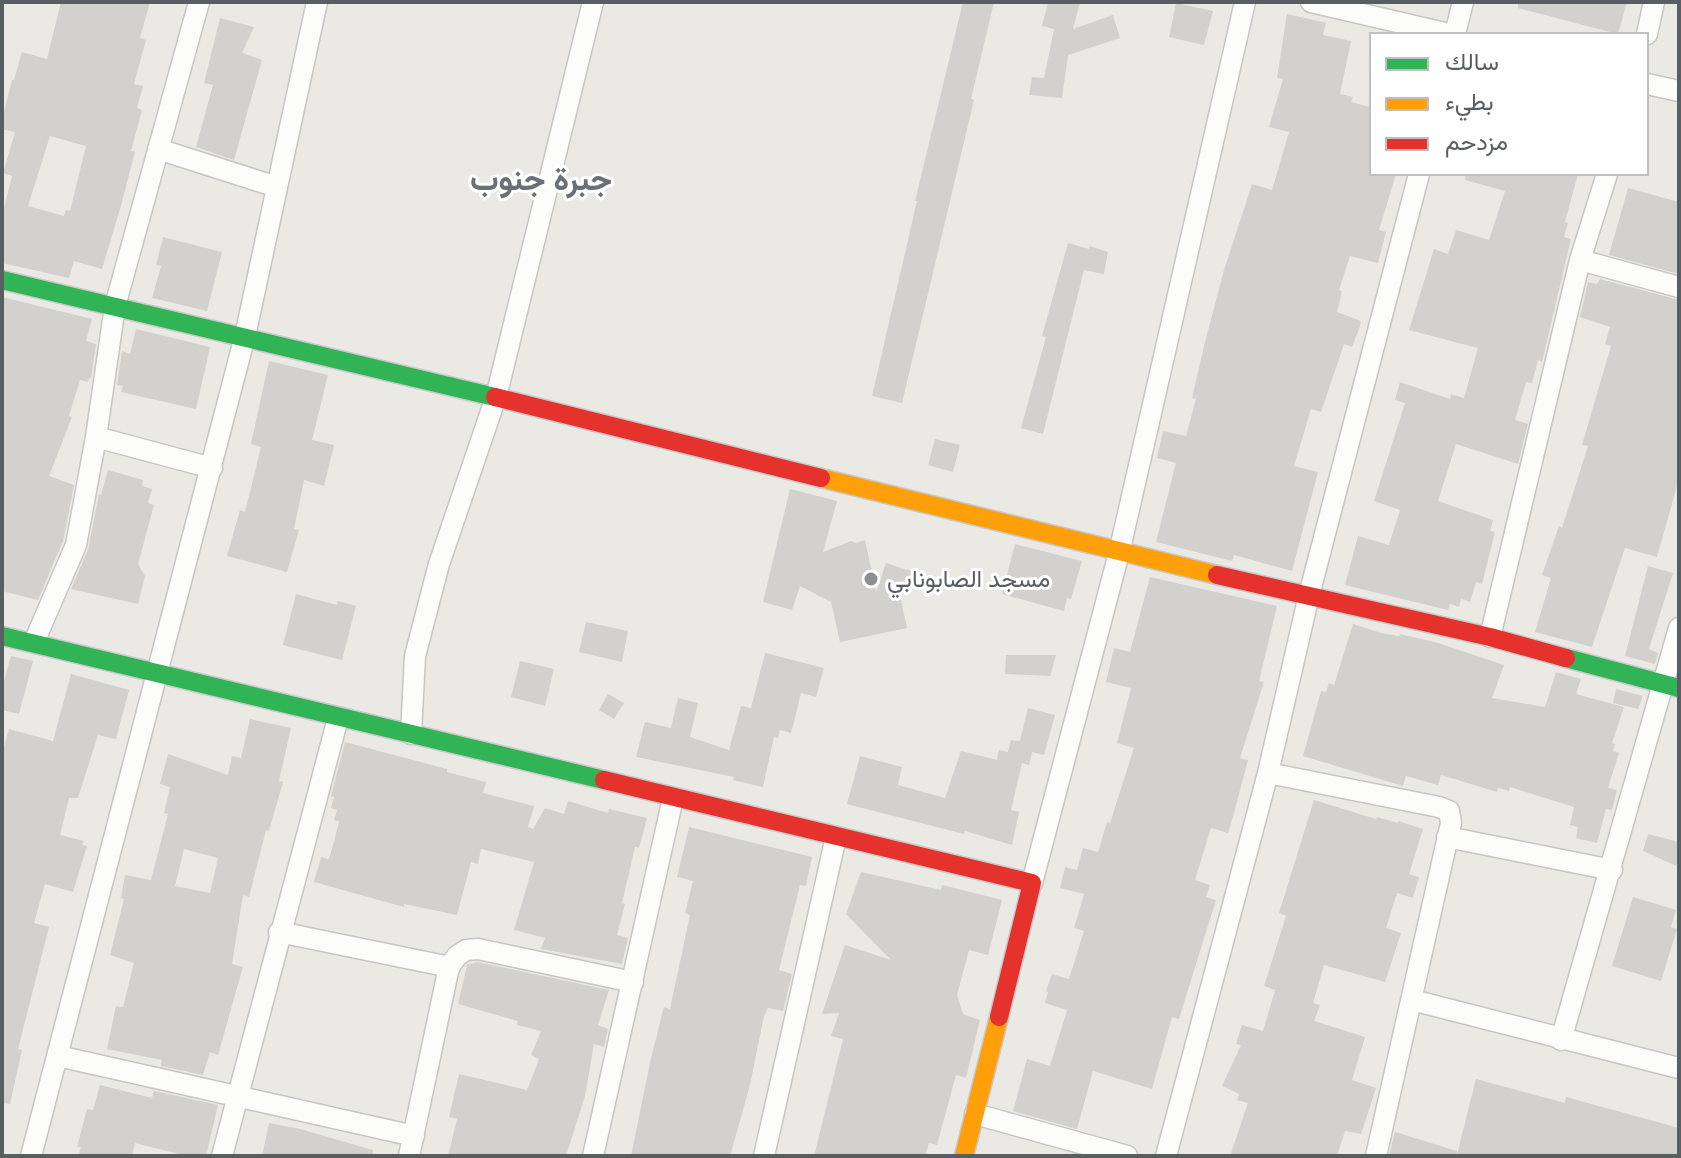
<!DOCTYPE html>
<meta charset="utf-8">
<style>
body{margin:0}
#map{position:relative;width:1681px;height:1158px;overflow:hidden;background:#ebe9e4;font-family:"Golos Text",Vazirmatn,sans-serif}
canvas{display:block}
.frame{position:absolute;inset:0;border:4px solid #595e63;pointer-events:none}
.legend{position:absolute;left:1369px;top:32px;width:280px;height:144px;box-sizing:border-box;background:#fff;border:2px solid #bdbfc1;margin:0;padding:10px 14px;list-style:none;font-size:24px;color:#595e63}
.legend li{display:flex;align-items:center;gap:16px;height:40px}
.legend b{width:40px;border:2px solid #bdbfc1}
</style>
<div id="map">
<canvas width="1681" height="1158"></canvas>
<div class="frame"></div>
<ul class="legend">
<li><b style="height:10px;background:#30b455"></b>سالك</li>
<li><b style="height:10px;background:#ff9f0a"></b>بطيء</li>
<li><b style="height:10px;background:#e5322d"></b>مزدحم</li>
</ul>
</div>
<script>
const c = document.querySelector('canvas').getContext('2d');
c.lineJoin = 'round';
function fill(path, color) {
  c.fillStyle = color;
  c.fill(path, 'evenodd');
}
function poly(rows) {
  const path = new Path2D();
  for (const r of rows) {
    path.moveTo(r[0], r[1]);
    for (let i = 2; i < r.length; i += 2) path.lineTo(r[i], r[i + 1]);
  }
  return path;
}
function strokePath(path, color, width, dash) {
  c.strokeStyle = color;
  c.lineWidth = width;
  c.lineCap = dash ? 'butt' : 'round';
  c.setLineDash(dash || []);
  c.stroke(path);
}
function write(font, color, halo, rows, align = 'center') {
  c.font = font + ' "Golos Text",Vazirmatn,sans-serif';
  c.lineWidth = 6;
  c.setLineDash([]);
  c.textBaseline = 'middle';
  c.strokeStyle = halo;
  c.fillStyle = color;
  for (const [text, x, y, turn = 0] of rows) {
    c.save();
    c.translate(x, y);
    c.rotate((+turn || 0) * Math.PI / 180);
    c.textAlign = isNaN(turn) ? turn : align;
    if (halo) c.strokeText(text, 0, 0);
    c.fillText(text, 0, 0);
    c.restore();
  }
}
fill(poly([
 [61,2,150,2,140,38,146,40,134,84,143,86,137,108,142,110,131,151,135,152,120,209,102,269,74,261,69,278,2,263,2,217,12,176,3,173,15,132,2,129,2,120,12,80,14,80,22,52,47,59],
 [50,136,86,146,70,211,66,210,64,216,28,206],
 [963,2,994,2,971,99,974,100,902,403,872,396,917,201,915,201],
 [1048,2,1080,2,1073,29,1113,15,1120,38,1068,55,1062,98,1029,95,1032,77,1044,78,1054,29,1042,26],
 [1518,2,1627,2,1618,34,1518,8],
 [1176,3,1213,11,1204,45,1169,37],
 [1287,14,1326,23,1323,35,1351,41,1340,94,1353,97,1351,102,1371,107,1371,174,1396,174,1379,230,1386,232,1378,263,1350,256,1339,290,1342,291,1337,312,1361,321,1360,326,1352,347,1344,344,1321,412,1311,409,1294,466,1318,472,1292,571,1234,555,1232,561,1156,542,1176,463,1157,458,1163,431,1186,436,1196,399,1192,398,1204,346,1224,270,1252,184,1272,190,1289,132,1269,127,1283,79,1277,78],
 [220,18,254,27,242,53,262,60,234,160,196,147,213,85,204,83],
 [1466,174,1578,174,1565,222,1568,223,1564,237,1571,239,1542,362,1538,360,1532,383,1526,382,1515,420,1528,424,1518,464,1456,444,1438,501,1493,520,1490,531,1495,532,1482,584,1476,582,1470,602,1461,599,1459,607,1450,604,1448,610,1345,585,1358,536,1389,545,1400,510,1374,501,1405,403,1395,400,1400,382,1450,399,1451,394,1464,398,1478,348,1409,330,1434,249,1448,254,1456,230,1489,240,1505,191,1465,180],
 [1628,188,1679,202,1679,274,1609,255],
 [163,237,222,252,207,311,152,298,161,266,156,265],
 [1068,243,1089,249,1090,246,1108,252,1104,274,1084,270,1043,434,1021,428,1046,337,1042,336],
 [1600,279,1679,300,1679,479,1657,557,1625,548,1592,647,1535,632,1551,578,1542,575,1559,526,1562,528,1588,446,1582,445,1611,346,1605,344,1610,327,1580,317,1588,282,1597,284],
 [2,297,92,319,86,341,96,344,91,378,89,378,88,382,80,380,69,416,72,417,49,476,74,485,63,541,38,600,2,591],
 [136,329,210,347,196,409,121,392,123,386,117,385,122,351,130,354],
 [269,361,328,375,312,440,334,445,324,486,304,480,294,529,299,530,287,572,227,556,240,510,245,512,261,447,251,444],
 [935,439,960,445,953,472,928,465],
 [108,470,143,480,142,486,152,489,148,503,154,505,138,564,145,576,138,604,71,589,88,550,99,494,101,495],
 [790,489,837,501,823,552,851,541,856,543,865,540,876,592,886,563,917,573,899,591,907,628,840,642,831,602,800,586,792,610,763,602],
 [1015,544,1082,561,1071,599,1067,598,1064,611,1002,594],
 [1648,566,1673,573,1649,649,1658,653,1655,664,1625,656],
 [1150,577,1277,606,1259,681,1264,682,1240,758,1248,760,1234,813,1228,833,1211,828,1195,880,1210,885,1206,897,1216,900,1179,1019,1172,1017,1152,1089,1093,1071,1077,1129,1013,1111,1027,1059,1050,1066,1067,1010,1045,1003,1048,992,1046,991,1052,974,1069,979,1084,931,1074,928,1084,894,1060,888,1065,867,1077,870,1083,848,1098,852,1107,822,1110,823,1134,748,1117,743,1131,688,1106,682,1114,648,1130,652],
 [296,594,337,605,338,601,356,606,342,660,283,645],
 [586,622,628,631,622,662,579,652],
 [1353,624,1381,633,1399,636,1400,634,1438,643,1504,665,1492,698,1545,707,1556,672,1581,679,1576,694,1624,707,1612,743,1615,744,1613,751,1619,753,1608,788,1617,790,1612,810,1606,809,1597,843,1576,838,1578,827,1570,825,1574,807,1510,787,1509,791,1498,788,1497,792,1441,775,1438,785,1406,776,1403,786,1303,756,1321,691,1326,692,1329,683,1334,685],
 [765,653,824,668,816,697,801,693,791,733,780,730,778,738,774,737,763,787,733,780,734,777,636,757,645,722,671,728,678,698,698,703,690,737,729,750,741,706,751,708],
 [1006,655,1056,655,1050,676,1005,674],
 [11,656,33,661,19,714,2,710,2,688],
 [520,661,554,669,545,706,511,697],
 [71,674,129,690,116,739,98,735,78,798,69,798,60,835,84,841,82,845,87,846,73,892,45,884,34,923,49,927,18,1049,22,1050,10,1104,2,1103,2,754,9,729,53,741],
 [1616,689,1643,696,1638,709,1613,703],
 [608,694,624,703,614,719,599,710],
 [1028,708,1055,715,1044,755,1032,752,1029,765,1022,763,1011,810,1019,812,1012,845,965,831,964,834,847,804,860,756,902,767,898,785,945,798,961,751,997,760,999,750,1008,752,1011,740,1020,741],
 [250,719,291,728,279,781,283,782,269,831,266,830,249,897,243,895,232,964,243,967,218,1055,210,1052,203,1075,161,1066,162,1060,107,1049,116,1006,123,1007,134,963,110,955,124,899,121,898,125,875,151,880,168,814,164,813,170,787,160,784,168,754,228,775,232,756,241,758],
 [184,849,218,858,210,893,175,886],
 [345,742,447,769,447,772,486,782,483,793,534,806,528,827,533,829,545,808,564,814,568,801,608,813,609,809,647,818,639,848,635,847,622,903,625,904,617,935,628,938,622,964,541,949,545,938,514,930,534,862,481,849,478,864,471,862,457,915,404,904,404,907,314,882,321,857,329,859,335,838,339,821,334,820,337,810,331,808,334,797,331,796],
 [1314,800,1376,819,1377,817,1398,823,1398,821,1423,829,1409,874,1419,877,1413,898,1397,893,1386,928,1401,933,1385,982,1324,965,1313,1003,1320,1005,1314,1021,1365,1037,1352,1080,1376,1088,1361,1134,1345,1131,1337,1156,1230,1156,1248,1103,1237,1100,1239,1094,1222,1086,1241,1045,1236,1044,1242,1025,1263,1031,1275,990,1264,986,1286,916,1279,913],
 [689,827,812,857,806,886,800,885,779,970,792,974,783,1011,768,1008,764,1016,750,1085,730,1156,631,1156,650,1063,664,1007,670,1009,690,915,685,913,693,881,677,877],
 [1648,834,1679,842,1679,867,1643,851],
 [861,872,941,890,942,885,1002,900,988,955,969,950,957,995,963,1014,980,1020,966,1078,956,1075,937,1145,929,1143,925,1156,814,1156,843,1039,831,1036,839,1013,822,1014,845,945,891,960,846,914],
 [1633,897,1676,910,1671,927,1677,929,1661,981,1612,966],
 [477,962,609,990,598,1025,608,1029,604,1047,594,1044,585,1096,566,1156,448,1156,457,1119,449,1117,459,1074,527,1090,539,1059,531,1055,541,1031,517,1025,518,1021,458,1004,467,965],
 [1476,1079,1565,1103,1566,1097,1679,1128,1679,1156,1389,1156,1395,1132,1457,1151,1457,1155],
 [100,1085,152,1098,154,1091,218,1105,206,1156,187,1156,135,1143,132,1156,78,1156,81,1147,77,1147,87,1109,93,1110],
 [269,1123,300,1129,373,1150,373,1156,262,1156]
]), '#d2d1ce');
const street = poly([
 [1311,2,1449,34],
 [1455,34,1463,2],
 [1647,34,1654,2],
 [1647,84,1679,91],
 [158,149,277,187],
 [1580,260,1679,287],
 [96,437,212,468],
 [1490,637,1580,260,1607,174],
 [34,642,76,545,96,437,115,306,199,2],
 [411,734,415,656,439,564,496,397,593,2],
 [1268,773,1439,807,1449,811,1451,823,1376,1156],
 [1447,837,1612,870],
 [1032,883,1119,553,1245,2],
 [279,932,450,967],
 [1412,1000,1679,1068],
 [1561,1040,1679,628],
 [58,1056,414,1136],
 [975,1114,1127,1156],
 [31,1156,245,336,317,2],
 [222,1156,338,718],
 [409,1156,449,967,457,956,466,950,478,949,633,982],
 [593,1156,673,798],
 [764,1156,836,837],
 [1166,1156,1268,773,1309,595,1419,174]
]);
const fast = poly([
 [2,280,495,397],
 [2,636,604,780],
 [1566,658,1679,688]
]);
const slow = poly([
 [821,478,1217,575],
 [964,1156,999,1017]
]);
const jam = poly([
 [495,397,821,478],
 [1217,575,1490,637,1566,658],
 [604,780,1032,883,999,1017]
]);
strokePath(street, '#c6c6c5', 23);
strokePath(fast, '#c8c8c8', 21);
strokePath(slow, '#c8c8c8', 21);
strokePath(jam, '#c8c8c8', 21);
strokePath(street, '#fcfcfb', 20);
strokePath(fast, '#30b455', 18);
strokePath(slow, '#ff9f0a', 18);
strokePath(jam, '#e5322d', 18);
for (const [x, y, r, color] of [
 [871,579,8,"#8c8f90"]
]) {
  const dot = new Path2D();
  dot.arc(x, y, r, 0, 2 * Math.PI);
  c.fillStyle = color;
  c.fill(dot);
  strokePath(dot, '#fff', 3);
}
write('24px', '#595e63', '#fff', [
 ["مسجد الصابونابي",887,579]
], 'left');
write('bold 32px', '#6a7075', '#fff', [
 ["جبرة جنوب",541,180]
]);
</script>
